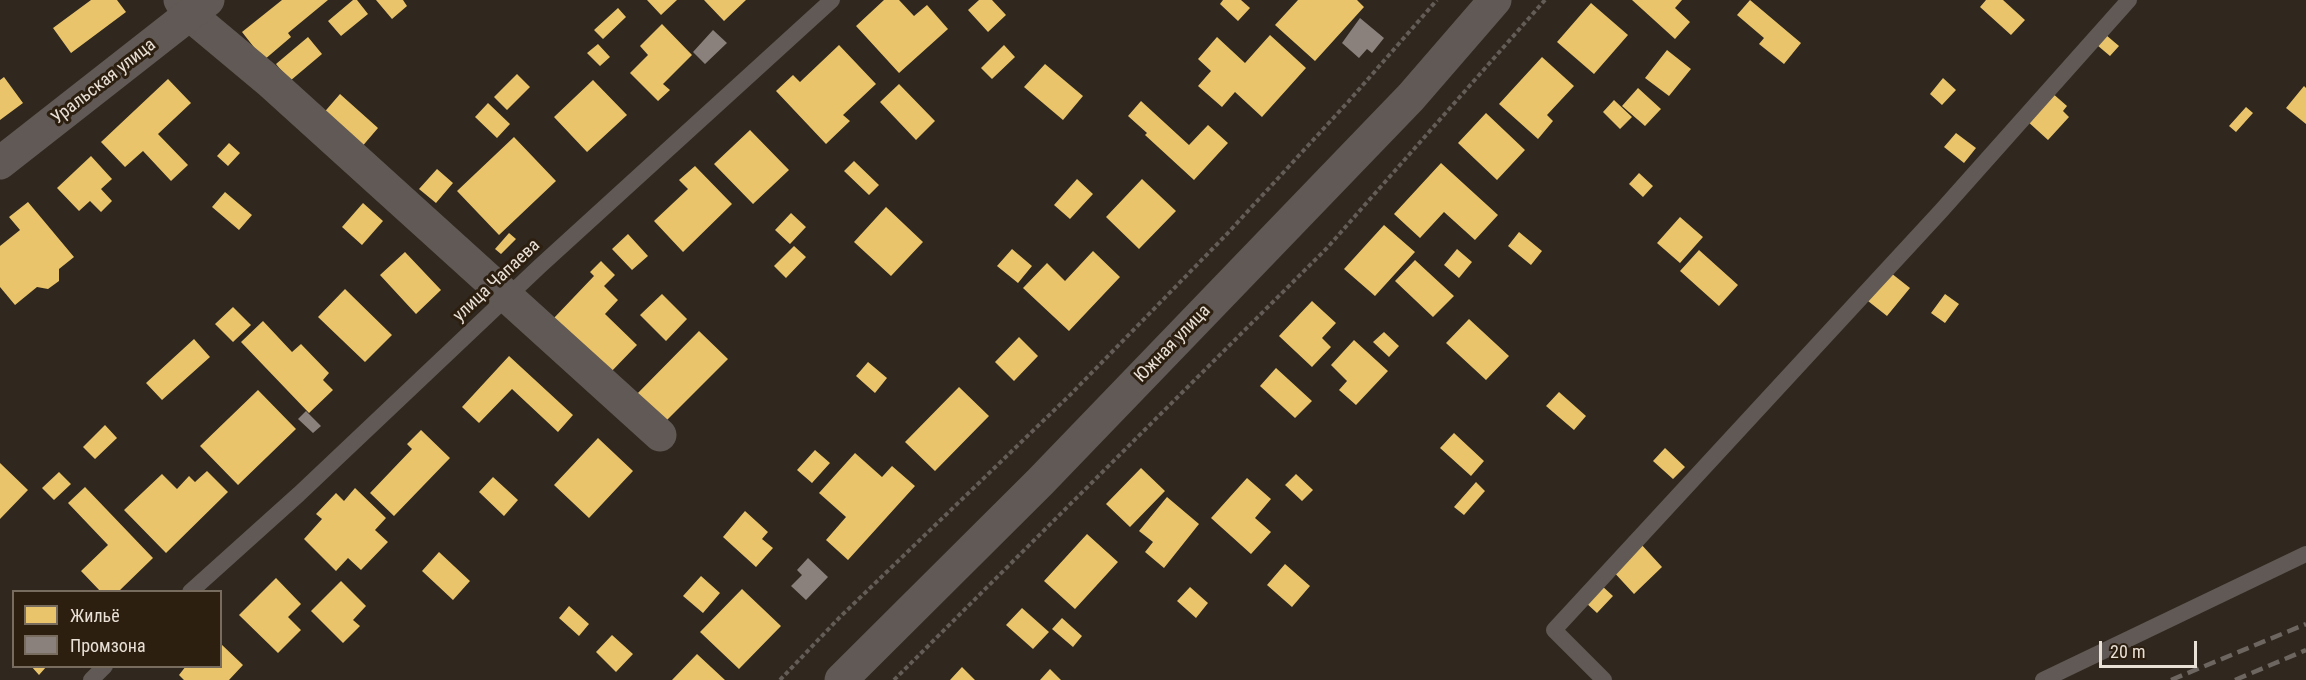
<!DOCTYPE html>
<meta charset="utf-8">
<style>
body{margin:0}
#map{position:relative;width:2306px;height:680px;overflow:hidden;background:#30281f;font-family:"Roboto Condensed",sans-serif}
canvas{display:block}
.legend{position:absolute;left:12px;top:590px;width:210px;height:78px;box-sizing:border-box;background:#2c1f10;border:2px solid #786c5f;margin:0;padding:8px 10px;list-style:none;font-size:18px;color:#e9e0d6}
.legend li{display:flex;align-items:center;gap:12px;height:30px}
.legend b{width:30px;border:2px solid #786c5f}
.scale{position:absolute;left:2099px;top:641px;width:98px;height:27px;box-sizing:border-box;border:3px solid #e9e0d6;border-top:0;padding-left:8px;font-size:18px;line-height:21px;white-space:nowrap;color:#e9e0d6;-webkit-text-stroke:4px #2c1f10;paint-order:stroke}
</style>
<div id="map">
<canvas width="2306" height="680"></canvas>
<ul class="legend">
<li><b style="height:16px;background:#e9c46a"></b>Жильё</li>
<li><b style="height:16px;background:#8a817c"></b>Промзона</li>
</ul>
<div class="scale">20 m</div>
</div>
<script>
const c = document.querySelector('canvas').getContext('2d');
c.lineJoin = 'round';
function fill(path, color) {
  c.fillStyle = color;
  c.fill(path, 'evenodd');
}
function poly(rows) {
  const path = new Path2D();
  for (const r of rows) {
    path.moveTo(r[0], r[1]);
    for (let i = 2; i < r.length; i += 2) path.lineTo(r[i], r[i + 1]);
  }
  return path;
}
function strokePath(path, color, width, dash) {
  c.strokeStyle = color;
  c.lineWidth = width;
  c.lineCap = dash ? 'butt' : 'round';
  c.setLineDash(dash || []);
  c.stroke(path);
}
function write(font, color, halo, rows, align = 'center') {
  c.font = font + ' "Roboto Condensed",sans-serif';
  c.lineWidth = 6;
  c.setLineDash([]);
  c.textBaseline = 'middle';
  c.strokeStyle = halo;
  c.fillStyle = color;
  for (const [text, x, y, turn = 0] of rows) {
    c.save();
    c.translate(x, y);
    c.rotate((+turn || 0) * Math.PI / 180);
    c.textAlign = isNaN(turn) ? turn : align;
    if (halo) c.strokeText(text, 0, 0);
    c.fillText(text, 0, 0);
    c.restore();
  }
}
fill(poly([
 [91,0,117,0,126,12,71,53,53,28],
 [282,0,328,0,288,33,291,37,264,60,242,32],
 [353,0,357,0,368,14,341,36,328,21],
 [376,0,403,0,407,6,392,19],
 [647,0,677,0,661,15],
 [704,0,746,0,724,21],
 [884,0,899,0,914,16,927,5,948,29,899,73,856,26],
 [979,0,992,0,1006,15,988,32,968,10],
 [1223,0,1241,0,1250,8,1238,21,1220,4],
 [1298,0,1357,0,1364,7,1315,61,1275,25],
 [1632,0,1682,0,1675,8,1690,22,1675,39],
 [1750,0,1801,43,1784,64,1759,44,1764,38,1737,15],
 [1986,0,2003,0,2025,20,2011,35,1980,7],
 [1591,3,1628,35,1594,74,1557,42],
 [618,8,626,17,603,39,594,30],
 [662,24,692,55,663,84,670,90,658,101,630,73,648,55,640,46],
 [1270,35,1306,68,1262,117,1235,92,1222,107,1198,86,1211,71,1198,59,1217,37,1245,63],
 [2106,35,2119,46,2110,56,2097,45],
 [308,37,322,54,290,81,276,64],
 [598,44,610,57,600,66,587,53],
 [839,45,876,84,843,115,850,121,826,144,776,91,793,75,800,82],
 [1004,45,1015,57,992,79,981,68],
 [1667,50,1691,69,1669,96,1645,78],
 [1542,57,1574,86,1547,115,1553,121,1538,139,1499,104],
 [1045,64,1083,96,1063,120,1024,87],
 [517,74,530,87,507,110,494,97],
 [4,77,23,103,0,120,0,80],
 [1943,78,1956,90,1942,105,1930,94],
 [168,79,191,103,158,134,188,165,171,181,143,151,125,167,101,142],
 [593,80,627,115,587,152,554,117],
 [899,84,935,121,916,140,880,102],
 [2304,86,2306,88,2306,124,2286,108],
 [1638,88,1661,109,1645,126,1622,106],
 [2051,92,2067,106,2063,111,2069,117,2048,140,2026,120],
 [340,94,378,128,360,149,321,116],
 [1614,100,1632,117,1620,129,1603,112],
 [1141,101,1189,145,1208,125,1228,143,1194,180,1145,135,1147,133,1128,116],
 [488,103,510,124,497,138,475,117],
 [2246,107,2253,113,2236,132,2229,126],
 [1486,113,1525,150,1497,180,1458,143],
 [750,130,789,170,753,204,714,164],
 [1956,133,1976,148,1964,163,1944,147],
 [514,137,556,181,499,235,457,191],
 [229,143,240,153,228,166,217,156],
 [91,156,112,179,101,189,112,201,101,212,90,201,79,211,57,188],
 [854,161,879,185,869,195,844,171],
 [1441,163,1498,215,1475,240,1444,212,1420,238,1394,214],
 [695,166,732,204,683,252,654,221,688,189,679,180],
 [437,169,453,183,436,203,419,189],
 [1639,173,1653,186,1643,197,1629,184],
 [1077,179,1093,194,1070,219,1054,205],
 [1142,179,1176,211,1139,249,1106,217],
 [225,192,252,215,239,230,212,207],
 [28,202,74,257,59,269,59,281,48,289,37,287,15,305,0,287,0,246,20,230,9,217],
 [363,203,383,221,362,245,342,227],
 [886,207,923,242,891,276,854,242],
 [791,213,806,227,790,244,775,230],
 [1680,217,1703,237,1680,263,1657,243],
 [1384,225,1415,252,1375,296,1344,269],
 [1519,232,1542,251,1531,265,1508,246],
 [509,233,516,239,501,254,495,249],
 [628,234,648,256,632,270,612,249],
 [794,246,806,257,786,278,774,266],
 [1012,249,1032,266,1018,283,997,266],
 [1457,249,1472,262,1459,278,1444,265],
 [1699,250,1738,285,1719,306,1680,271],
 [1093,251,1120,277,1069,331,1023,288,1047,263,1065,281],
 [405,252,441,290,416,314,380,275],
 [1415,260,1454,296,1433,317,1395,281],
 [601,261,615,275,604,286,618,300,605,314,637,345,609,374,553,319,594,276,590,272],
 [1891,273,1910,288,1887,316,1868,301],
 [345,289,392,335,365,362,318,317],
 [662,294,687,319,666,341,640,315],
 [1945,294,1959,304,1945,323,1931,313],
 [1312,301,1336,323,1322,338,1331,347,1312,367,1279,336],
 [233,307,251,325,233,342,215,324],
 [1469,319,1509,356,1486,380,1446,343],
 [263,321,292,352,301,344,329,373,323,380,333,390,309,413,241,342],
 [699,331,728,359,662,425,634,397],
 [1384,332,1399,346,1389,357,1373,342],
 [1019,337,1038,356,1014,381,995,362],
 [194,339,210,357,162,400,146,383],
 [1354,340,1388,371,1356,405,1339,390,1347,381,1331,365],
 [509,356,573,415,558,432,512,389,479,423,462,407],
 [868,362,887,378,875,393,856,376],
 [1276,368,1312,401,1295,418,1260,386],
 [959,387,989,416,935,471,905,442],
 [258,390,296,429,238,485,200,446],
 [1559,392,1586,416,1574,430,1546,406],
 [105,425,117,438,95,459,83,447],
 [421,430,450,458,394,516,370,493,412,449,407,444],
 [1454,433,1484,461,1471,476,1440,448],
 [598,438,633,471,589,518,554,485],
 [1665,448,1685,467,1673,479,1653,461],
 [815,450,830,463,812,483,797,470],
 [855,453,882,477,892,466,915,486,848,560,826,540,846,517,819,493],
 [0,463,28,490,0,519],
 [1141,468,1165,491,1130,527,1106,504],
 [207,471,228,492,166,553,124,510,162,474,177,489,189,476,195,482],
 [59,472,71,484,54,500,42,488],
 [1296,474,1313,490,1302,501,1285,485],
 [493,477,518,500,504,516,479,492],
 [1247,478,1271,499,1255,518,1271,532,1251,554,1211,518],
 [1476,482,1485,491,1464,515,1454,507],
 [85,487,153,558,118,592,101,592,81,571,108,545,68,503],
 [355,488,386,518,375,530,388,542,361,570,348,558,336,571,304,539,322,519,316,514,336,493,344,501],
 [1167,497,1199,524,1164,568,1145,552,1153,542,1139,531],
 [745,511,768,532,762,539,773,548,756,567,723,537],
 [1087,534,1118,562,1075,609,1044,581],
 [1640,543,1662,567,1634,594,1611,569],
 [439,552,470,581,453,600,422,571],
 [1285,564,1310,586,1292,607,1267,585],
 [701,576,720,593,703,613,683,596],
 [276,578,301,604,288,617,301,630,278,653,239,615],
 [341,581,366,606,353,620,360,626,343,643,311,611],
 [1601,585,1613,596,1597,613,1585,602],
 [1190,587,1208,603,1196,618,1177,601],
 [742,589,781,626,739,669,700,632],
 [569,606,589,624,579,636,559,618],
 [1022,608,1049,632,1033,649,1006,625],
 [1062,618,1082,636,1073,647,1052,629],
 [612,635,633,654,616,672,596,652],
 [220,643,243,665,229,680,184,680,179,675,186,666,220,666],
 [697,654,725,680,672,680],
 [31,666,47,666,39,675],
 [962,667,975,680,950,680],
 [1050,669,1061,680,1040,680]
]), '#e9c46a');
fill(poly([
 [1360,18,1384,38,1372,53,1367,49,1359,58,1342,43],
 [713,30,727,43,705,64,693,52],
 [306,411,321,426,313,433,298,419],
 [808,558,828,577,806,600,791,586,802,575,797,570]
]), '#8a817c');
strokePath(poly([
 [780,680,840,617,1071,394,1226,235,1348,102,1437,0],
 [894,680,1327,248,1545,0]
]), '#635c57', 4, [4.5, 3]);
strokePath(poly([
 [190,592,299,494,540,266,832,0],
 [91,680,105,666],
 [1604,680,1554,630,1941,211,2129,0],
 [2043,680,2306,554]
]), '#615955', 16);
strokePath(poly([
 [180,0,190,15,269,81,660,435]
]), '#615955', 33);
strokePath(poly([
 [0,163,208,0],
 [841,680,1040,482,1411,97,1495,0]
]), '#615955', 33);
strokePath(poly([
 [2171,680,2306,624],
 [2235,680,2306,650]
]), '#6c6560', 4.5, [12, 6]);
write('18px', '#e9e0d6', '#2c1f10', [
 ["Уральская улица",104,82,-38],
 ["улица Чапаева",497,281,-43],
 ["Южная улица",1173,344,-46]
]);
</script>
